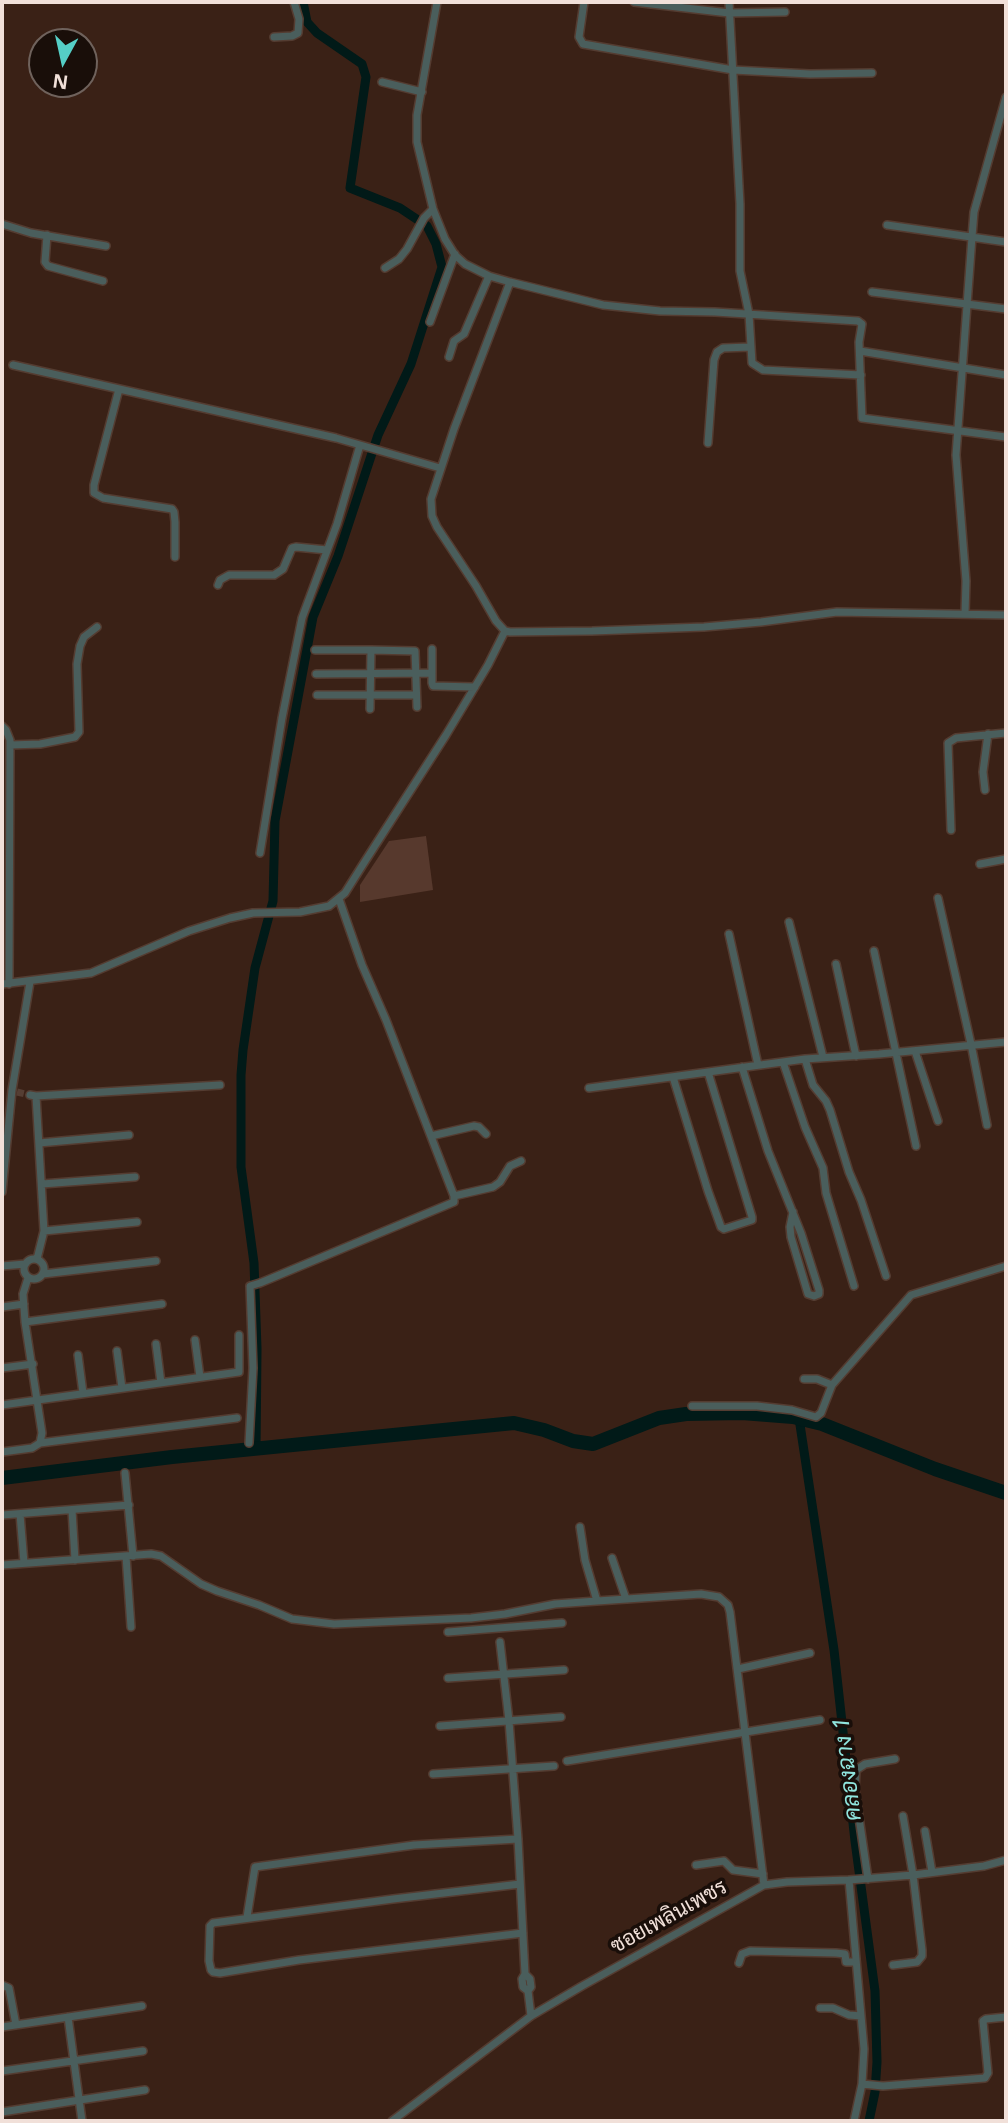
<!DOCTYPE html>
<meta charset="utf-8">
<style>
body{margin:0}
#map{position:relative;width:1008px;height:2123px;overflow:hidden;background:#3a2116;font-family:"Noto Sans",sans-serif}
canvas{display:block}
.frame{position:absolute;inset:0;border:4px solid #f1e0d9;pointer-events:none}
.north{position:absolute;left:28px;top:28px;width:70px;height:70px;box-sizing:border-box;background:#190e09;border:2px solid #6f625c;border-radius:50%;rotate:188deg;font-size:19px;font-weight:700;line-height:28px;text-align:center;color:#f1e0d9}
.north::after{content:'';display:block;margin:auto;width:24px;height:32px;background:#55cec6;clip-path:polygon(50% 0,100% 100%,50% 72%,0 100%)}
</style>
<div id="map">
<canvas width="1008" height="2123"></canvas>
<div class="frame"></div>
<div class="north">N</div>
</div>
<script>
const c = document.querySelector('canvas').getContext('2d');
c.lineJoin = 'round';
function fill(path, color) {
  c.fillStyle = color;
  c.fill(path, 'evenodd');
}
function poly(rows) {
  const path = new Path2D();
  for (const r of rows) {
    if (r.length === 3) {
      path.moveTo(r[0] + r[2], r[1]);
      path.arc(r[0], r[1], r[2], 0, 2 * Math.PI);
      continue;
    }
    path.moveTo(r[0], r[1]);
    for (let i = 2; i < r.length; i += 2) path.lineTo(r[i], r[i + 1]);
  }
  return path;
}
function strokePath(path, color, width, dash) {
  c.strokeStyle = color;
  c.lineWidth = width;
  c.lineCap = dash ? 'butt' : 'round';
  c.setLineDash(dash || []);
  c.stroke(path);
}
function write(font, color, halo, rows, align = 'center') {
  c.font = font + ' "Noto Sans",Sarabun,sans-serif';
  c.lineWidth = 7;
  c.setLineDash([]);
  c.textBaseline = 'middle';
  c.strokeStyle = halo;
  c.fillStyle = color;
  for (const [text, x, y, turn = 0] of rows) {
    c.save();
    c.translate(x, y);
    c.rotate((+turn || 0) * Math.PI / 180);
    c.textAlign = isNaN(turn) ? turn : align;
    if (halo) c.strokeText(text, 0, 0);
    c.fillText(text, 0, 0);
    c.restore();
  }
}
fill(poly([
 [426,836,433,890,360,902,360,885,389,841]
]), '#57392d');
strokePath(poly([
 [799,1418,834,1650,855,1841,875,1991,877,2062,875,2092,869,2121],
 [256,1449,257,1349,254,1263,241,1167,241,1075,243,1050,255,968,273,901,275,821,313,617,338,556,378,435,411,364,442,267,436,244,427,226,400,208,350,188,366,77,362,64,317,33,307,22,303,2]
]), '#011a18', 9);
strokePath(poly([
 [2,1478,172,1457,514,1423,544,1430,573,1441,593,1444,659,1418,686,1414,742,1413,793,1417,822,1424,935,1469,1006,1493]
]), '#011a18', 14);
strokePath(poly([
 [17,1092,30,1095]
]), '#553e33', 7, [7, 3.5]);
const street = poly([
 [437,2,417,115,417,142,433,209,445,239,455,255,465,264,489,276,510,282,603,305,660,311,715,312,858,321,862,324,859,342,862,418,1006,437],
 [584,2,579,37,583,44,733,70,810,74,872,73],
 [634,2,729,13,785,12],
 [729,2,740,204,740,271,749,314,752,363,763,370,861,375],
 [274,37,292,36,298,33,299,19,294,2],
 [382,82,422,92],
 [2,224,31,233,106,246],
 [887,225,1006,242],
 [47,235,45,262,48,266,103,281],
 [385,268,399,259,407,249,424,218,433,209],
 [510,282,454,429,431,499,432,516,437,527,476,586,496,621,505,631,510,632,592,631,704,627,761,622,837,612,1006,615],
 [872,292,1006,309],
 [430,322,455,254],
 [860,351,1006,375],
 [449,357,454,341,464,334,489,276],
 [13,365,336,438,440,468],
 [119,389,94,485,94,493,103,498,172,509,174,512,175,522,175,557],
 [708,443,714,360,717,352,723,348,750,347],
 [218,585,220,580,229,575,274,575,283,569,292,548,296,547,327,550],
 [965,614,966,581,956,455,972,237,974,212,1006,97],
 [432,649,432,683,433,686,475,687],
 [315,650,371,650],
 [316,674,432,673],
 [317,695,416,695],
 [370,709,371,650,415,651,417,707],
 [2,726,6,730,10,740,9,984],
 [10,745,40,744,75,737,79,732,77,664,80,646,84,637,97,627],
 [985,790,983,772,988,734],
 [951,830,948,743,956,738,1006,733],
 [260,853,282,718,302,618,337,524,360,445],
 [980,864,1006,859],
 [938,898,971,1044,987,1125],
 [789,922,823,1057],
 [729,934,758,1065],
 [874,951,916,1146],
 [836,964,856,1056],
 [2,984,91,973,189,931,230,918,253,913,300,912,329,906,345,893,362,866,446,735,488,665,505,631],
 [915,1051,938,1121],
 [805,1059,813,1085,826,1101,830,1110,849,1172,861,1200,886,1276],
 [783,1062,805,1127,823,1168,826,1193,854,1286],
 [742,1067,768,1151,801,1233,819,1290,819,1294,814,1296,808,1294,791,1237,790,1227,793,1212],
 [673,1077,708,1191,721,1227,724,1229,752,1220,752,1217,708,1072],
 [589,1088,805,1059,879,1054,1006,1042],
 [30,1095,36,1096,220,1085],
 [36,1096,44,1231,37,1259],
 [431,1136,474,1126,479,1127,486,1134],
 [39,1143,129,1135],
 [42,1184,135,1177],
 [2,1192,12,1090,30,982],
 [454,1196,493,1187,500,1182,510,1166,521,1161],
 [44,1231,137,1222],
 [34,1269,10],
 [2,1266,25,1264],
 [43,1274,156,1261],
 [2,1307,24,1304],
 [25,1322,162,1304],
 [195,1340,200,1377],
 [156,1344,161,1383],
 [117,1351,122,1388],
 [78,1355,83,1393],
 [2,1368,33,1364],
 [804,1379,817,1379,832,1385,911,1295,1006,1266],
 [2,1405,239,1372,239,1335],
 [692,1406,757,1406,792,1410,816,1417,821,1413,832,1385],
 [40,1443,237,1418],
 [249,1443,253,1368,250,1286,260,1283,454,1202,454,1196,386,1020,362,965,339,899],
 [2,1452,32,1448,40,1443,42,1433,25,1322,23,1294,28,1278],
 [125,1473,133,1556],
 [72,1510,75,1560],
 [20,1514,24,1563],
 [2,1515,129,1505],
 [580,1527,585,1560,597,1601],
 [126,1556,131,1627],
 [612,1558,626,1599],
 [2,1565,151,1554,161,1556,201,1584,217,1591,259,1605,292,1619,334,1624,471,1618,505,1614,555,1604,597,1601,701,1594,719,1597,728,1605,730,1612,764,1885],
 [448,1632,562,1623],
 [500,1642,509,1721,518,1839,525,1974,522,1979,523,1987,528,1991],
 [738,1669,810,1653],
 [448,1678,564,1670],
 [440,1726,561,1717],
 [567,1761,820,1720],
 [433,1774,554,1766],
 [925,1831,932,1872],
 [696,1865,724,1861,733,1870,763,1874],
 [868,1879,855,1790,856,1770,865,1764,895,1759],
 [849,1880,864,2049,862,2084,854,2121],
 [520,1884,393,1899,213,1923,210,1926,209,1961,211,1970,213,1972,220,1973,299,1960,523,1933],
 [247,1917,255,1867,414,1845,518,1839],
 [739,1963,742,1954,750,1951,836,1953,845,1954,846,1962,856,1962],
 [893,1965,917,1962,922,1956,922,1950,913,1875,903,1816],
 [525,1974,530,1979,531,1987,528,1991,531,2016],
 [2,1985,9,1988,16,2025],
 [820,2008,833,2008,849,2015,861,2016],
 [68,2017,82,2121],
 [2,2027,142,2006],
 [2,2071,143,2051],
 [862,2084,883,2086,985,2078,988,2073,983,2021,986,2019,1006,2017],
 [2,2112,145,2090],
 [392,2121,531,2016,582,1986,764,1885,787,1882,849,1880,913,1875,984,1866,1006,1860]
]);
strokePath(street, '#543c31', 10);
strokePath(street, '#4a5e5c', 7);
write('21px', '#f1e0d9', '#190e09', [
 ["ซอยเพลินเพชร",669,1917,-29]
]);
write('italic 23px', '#90e5de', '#190e09', [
 ["คลองฉาง 1",848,1769,-97]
]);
</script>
